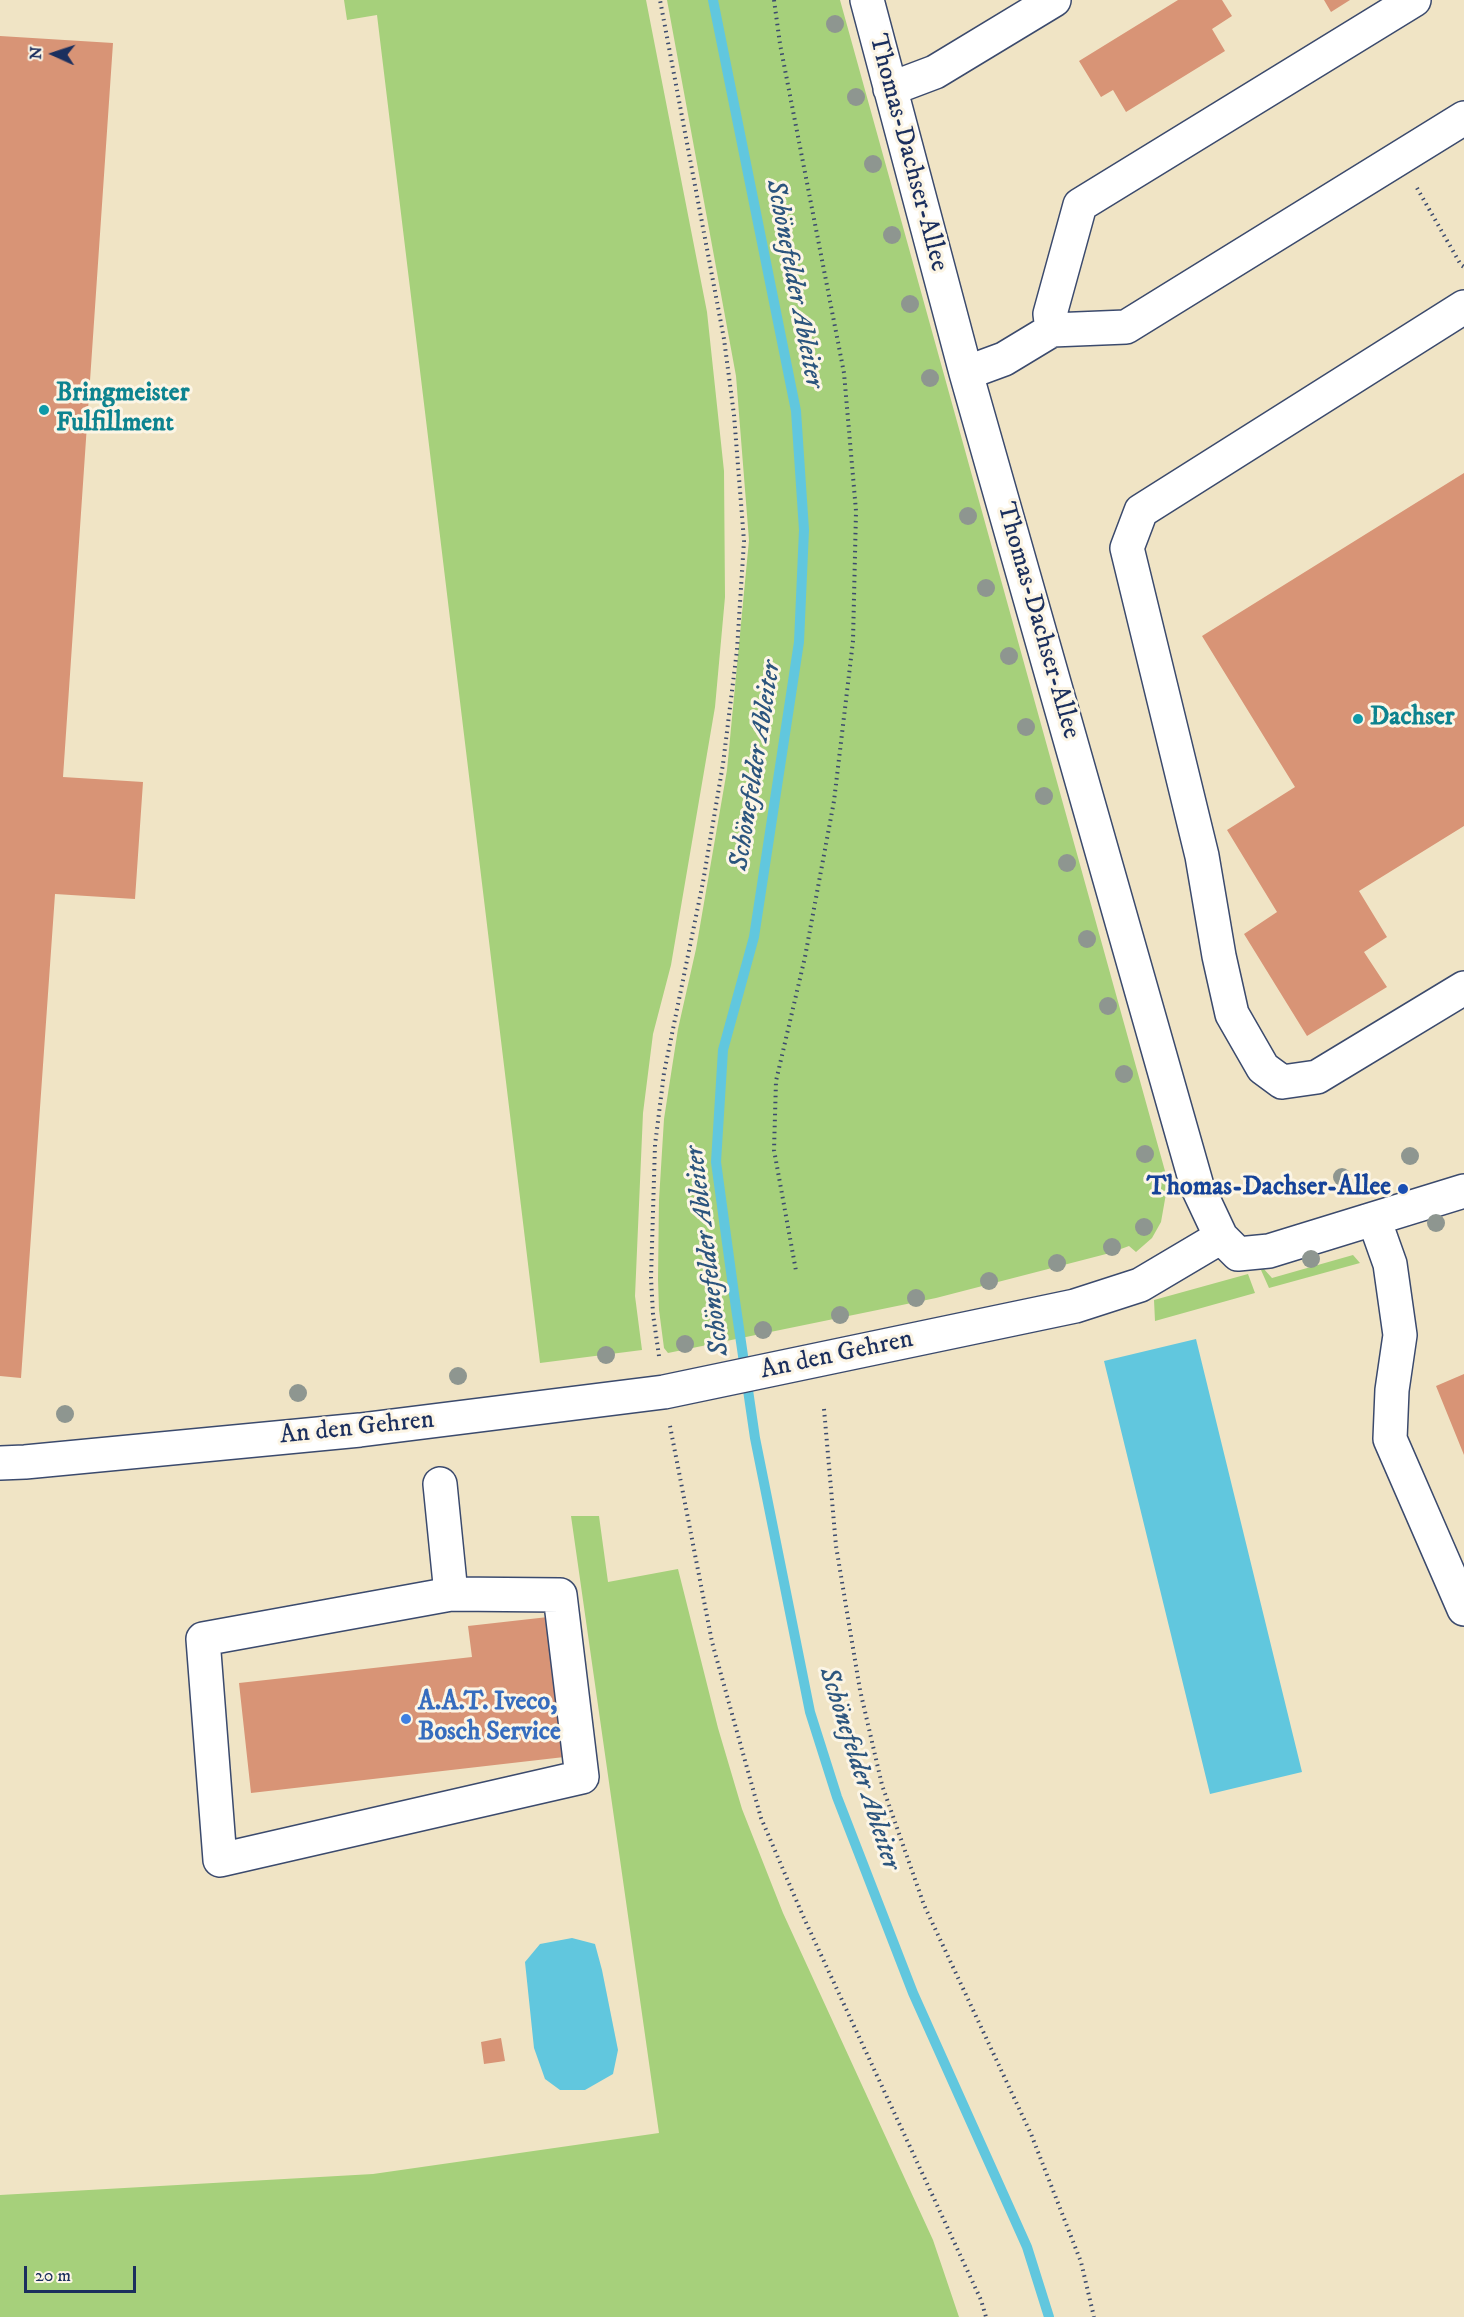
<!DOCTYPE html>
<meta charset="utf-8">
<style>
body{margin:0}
#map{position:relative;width:1464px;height:2317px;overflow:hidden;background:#f0e4c5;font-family:"IM FELL DW Pica",serif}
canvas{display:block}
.north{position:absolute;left:24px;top:24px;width:60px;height:60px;-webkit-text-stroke:4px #fcf5e5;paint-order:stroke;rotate:273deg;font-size:16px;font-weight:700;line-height:24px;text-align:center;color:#1b2f5e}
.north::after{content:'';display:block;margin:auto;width:21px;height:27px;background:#1b2f5e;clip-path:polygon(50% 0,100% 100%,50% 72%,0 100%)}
.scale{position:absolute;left:24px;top:2266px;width:112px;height:27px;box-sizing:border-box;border:3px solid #1b2f5e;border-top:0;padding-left:8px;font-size:18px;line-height:21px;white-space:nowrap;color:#1b2f5e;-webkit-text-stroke:4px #fcf5e5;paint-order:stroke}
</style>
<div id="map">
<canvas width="1464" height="2317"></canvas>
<div class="north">N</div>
<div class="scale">20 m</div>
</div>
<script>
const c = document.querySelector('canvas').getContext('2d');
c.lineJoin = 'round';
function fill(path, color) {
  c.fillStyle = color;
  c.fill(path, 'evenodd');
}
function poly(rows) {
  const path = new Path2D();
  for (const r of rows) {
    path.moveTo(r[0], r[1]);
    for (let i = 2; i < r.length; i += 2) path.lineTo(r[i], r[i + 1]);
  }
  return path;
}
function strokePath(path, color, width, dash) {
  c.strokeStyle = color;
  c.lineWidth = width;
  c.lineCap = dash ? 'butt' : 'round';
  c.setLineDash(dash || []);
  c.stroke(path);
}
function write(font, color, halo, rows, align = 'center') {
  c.font = font + ' "IM FELL DW Pica",serif';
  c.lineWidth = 6;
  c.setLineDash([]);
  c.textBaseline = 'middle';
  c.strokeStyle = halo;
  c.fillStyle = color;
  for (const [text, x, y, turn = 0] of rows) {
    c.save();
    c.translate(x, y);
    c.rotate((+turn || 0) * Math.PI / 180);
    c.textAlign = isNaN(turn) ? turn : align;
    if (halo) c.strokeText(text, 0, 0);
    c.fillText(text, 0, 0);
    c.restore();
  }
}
fill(poly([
 [344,0,646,0,707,312,724,471,725,597,715,707,671,965,653,1034,643,1113,635,1296,642,1350,540,1363,377,15,347,20],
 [667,0,840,0,1165,1171,1167,1188,1161,1222,1152,1238,1136,1252,1129,1246,1110,1253,936,1298,668,1353,664,1348,659,1310,658,1279,659,1200,664,1119,678,1029,696,949,727,770,749,540,736,376],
 [1353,1255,1360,1263,1269,1288,1261,1270,1263,1268,1272,1278],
 [1248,1274,1255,1293,1155,1321,1154,1300],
 [571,1516,599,1516,608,1582,678,1569,718,1728,742,1809,783,1913,933,2240,959,2317,0,2317,0,2195,373,2174,659,2133]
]), '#a6d07b');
fill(poly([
 [1196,1339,1302,1772,1210,1794,1104,1361],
 [572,1938,595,1944,602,1970,618,2050,613,2074,585,2090,560,2090,545,2079,534,2048,525,1962,540,1944]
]), '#61c7de');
strokePath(poly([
 [713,0,796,411,804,530,799,642,754,937,723,1050,716,1162,734,1294,755,1438,810,1712,837,1797,913,1993,1027,2247,1049,2317]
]), '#61c7de', 10);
fill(poly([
 [1178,0,1222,0,1232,16,1212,29,1225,51,1126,112,1113,90,1101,97,1079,61],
 [1324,0,1350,0,1331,12],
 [0,36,113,43,63,777,143,782,135,899,55,894,21,1378,0,1376],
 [1464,473,1464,826,1359,891,1387,937,1364,952,1387,987,1307,1036,1244,934,1277,912,1227,830,1295,787,1202,636],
 [1464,1374,1464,1455,1436,1386],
 [557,1616,573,1756,251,1793,239,1683,472,1657,468,1626],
 [501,2038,505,2061,484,2064,481,2042]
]), '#d89476');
const minor = poly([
 [867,0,966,373,1197,1186,1221,1237,1238,1254,1269,1251,1464,1191],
 [1414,0,1080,205,1050,314,1052,330,1126,327,1464,118],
 [890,89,935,72,1054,0],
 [1464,307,1141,511,1127,548,1202,856,1219,956,1232,1014,1263,1068,1282,1082,1317,1077,1464,988],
 [966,373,1004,359,1052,330],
 [1374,1219,1390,1264,1400,1335,1392,1390,1390,1439,1464,1609],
 [0,1463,25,1462,360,1430,664,1392,1075,1306,1140,1285,1221,1237],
 [440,1484,451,1594],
 [451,1594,560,1595,582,1777,220,1860,203,1639,451,1594]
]);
strokePath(minor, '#3b4a6d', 36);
strokePath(poly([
 [774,0,780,44,844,373,856,511,853,641,834,801,805,957,776,1081,774,1150,796,1271],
 [1417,188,1461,265,1464,267],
 [659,1356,653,1314,651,1278,655,1145,664,1073,703,882,723,764,737,650,744,541,734,415,724,339,660,0],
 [824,1409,836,1546,860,1690,882,1785,924,1905,1031,2134,1081,2262,1094,2317],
 [670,1426,712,1642,761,1818,803,1916,981,2300,986,2317]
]), '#3b4a6d', 4, [1.5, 4.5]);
strokePath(minor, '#fff', 33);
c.fillStyle = '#8e9690';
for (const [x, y] of [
 [835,24],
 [856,97],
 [873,164],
 [892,235],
 [910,304],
 [930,378],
 [968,516],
 [986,588],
 [1009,656],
 [1026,727],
 [1044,796],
 [1067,863],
 [1087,939],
 [1108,1006],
 [1124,1074],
 [1145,1154],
 [1410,1156],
 [1342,1177],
 [1436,1223],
 [1144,1227],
 [1112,1247],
 [1311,1259],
 [1057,1263],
 [989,1281],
 [916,1298],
 [840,1315],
 [763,1330],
 [685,1344],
 [606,1355],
 [458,1376],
 [298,1393],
 [65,1414]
]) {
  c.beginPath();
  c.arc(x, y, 9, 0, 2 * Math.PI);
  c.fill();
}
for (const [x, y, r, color] of [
 [44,410,6,"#0f9aa8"],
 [1358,719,6,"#0f9aa8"],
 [1403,1189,6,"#1a4fb4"],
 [406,1719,6,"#3f7fe0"]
]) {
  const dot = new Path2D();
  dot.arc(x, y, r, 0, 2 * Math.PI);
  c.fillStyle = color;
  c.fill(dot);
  strokePath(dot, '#fcf5e5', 2);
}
write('26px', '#1b2f5e', '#fcf5e5', [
 ["Thomas-Dachser-Allee",907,153,75],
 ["Thomas-Dachser-Allee",1037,621,74],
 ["An den Gehren",837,1356,-12],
 ["An den Gehren",357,1429,-6]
]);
write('bold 26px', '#0d838f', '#fcf5e5', [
 ["Bringmeister",56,395],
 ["Fulfillment",56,425],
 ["Dachser",1370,719]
], 'left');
write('bold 26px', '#164399', '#fcf5e5', [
 ["Thomas-Dachser-Allee",1391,1189]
], 'right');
write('bold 26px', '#366cbe', '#fcf5e5', [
 ["A.A.T. Iveco,",418,1704],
 ["Bosch Service",418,1734]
], 'left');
write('italic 27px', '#2c557e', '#fcf5e5', [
 ["Schönefelder Ableiter",793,284,79],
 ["Schönefelder Ableiter",757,766,-81],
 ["Schönefelder Ableiter",709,1251,-97],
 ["Schönefelder Ableiter",858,1769,72]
]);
</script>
